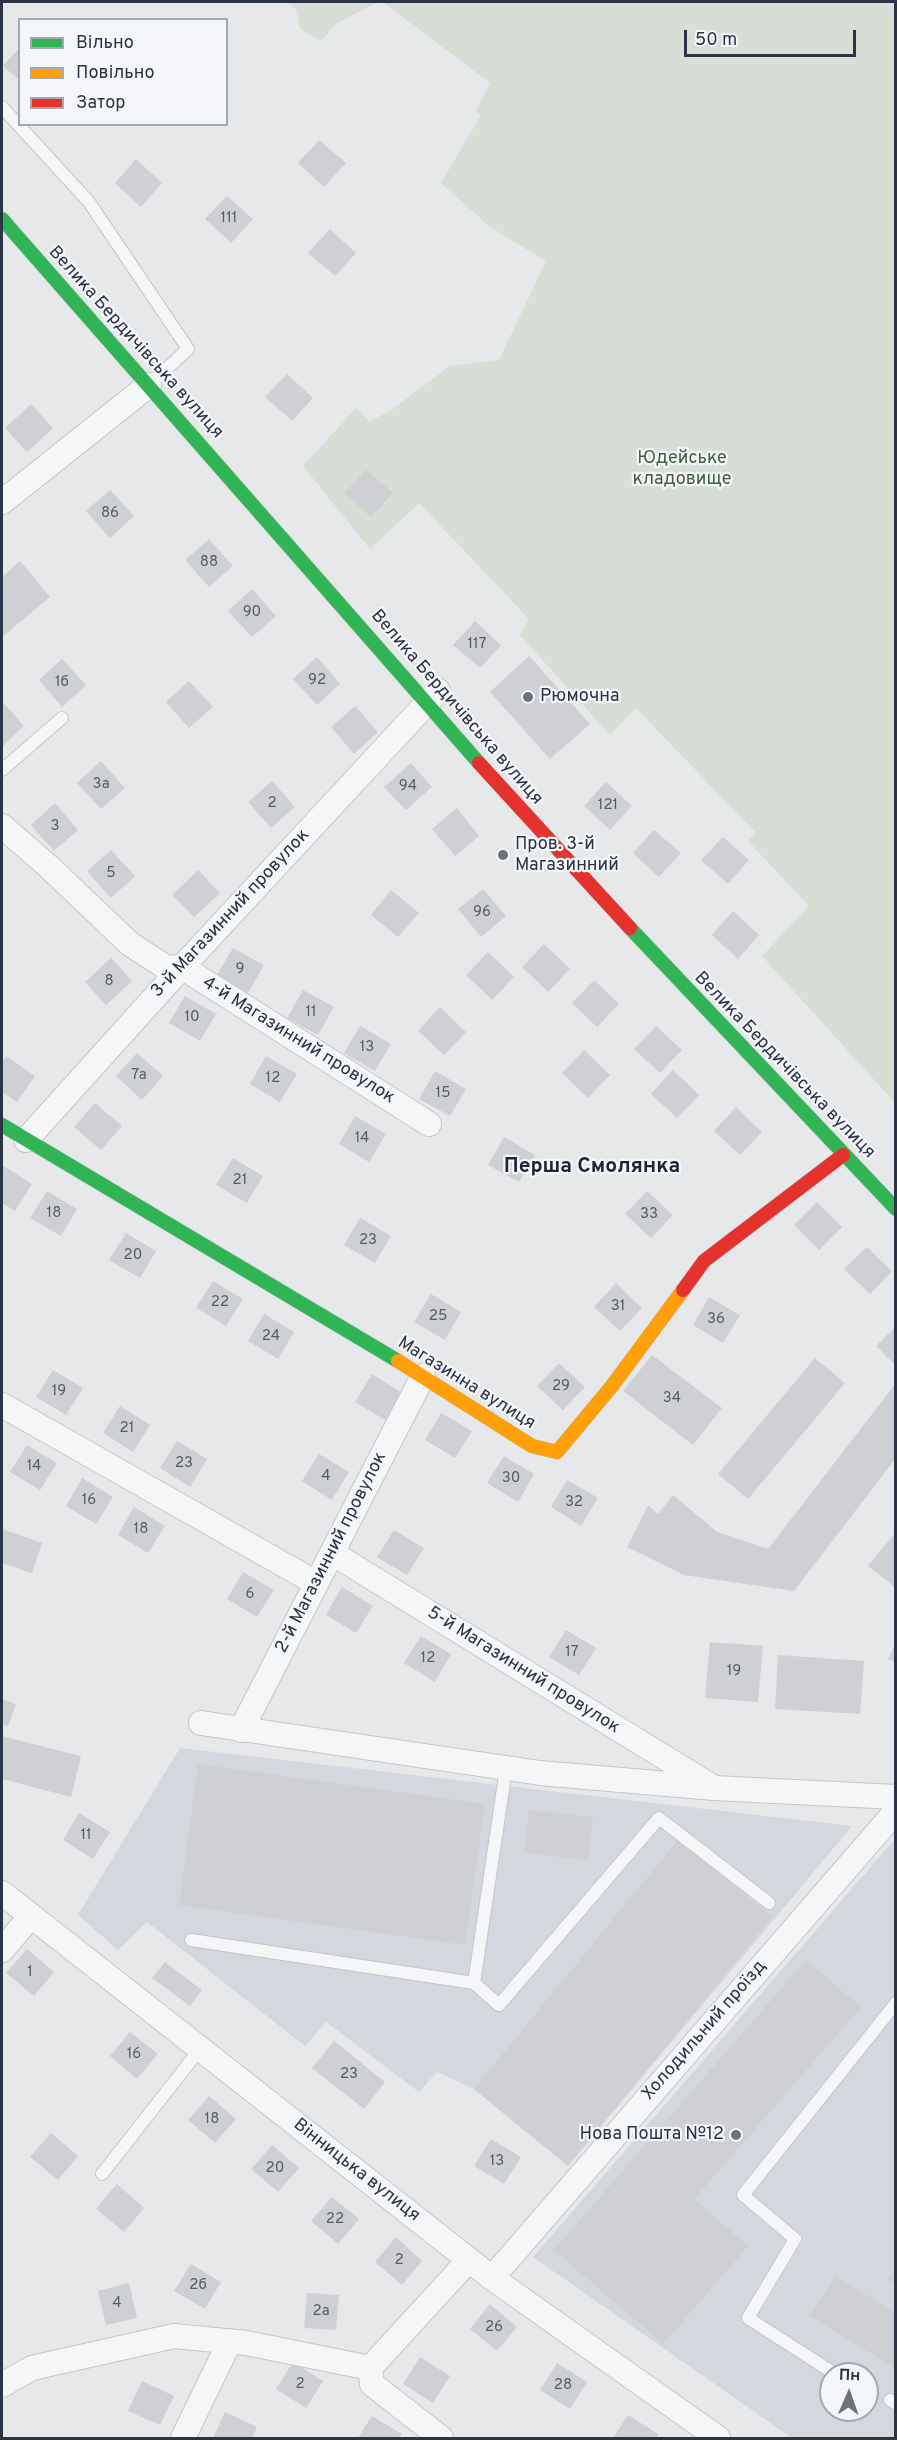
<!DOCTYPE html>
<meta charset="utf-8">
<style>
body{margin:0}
#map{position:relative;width:897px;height:2440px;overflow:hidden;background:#e6e8ea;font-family:Overpass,sans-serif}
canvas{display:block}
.frame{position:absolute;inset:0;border:3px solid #2b3445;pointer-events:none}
.legend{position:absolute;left:18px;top:18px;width:210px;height:108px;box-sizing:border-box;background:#f4f6f9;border:2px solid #a4a8b1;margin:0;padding:8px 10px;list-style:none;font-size:18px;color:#2b3445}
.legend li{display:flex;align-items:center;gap:12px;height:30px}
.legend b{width:30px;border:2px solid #a4a8b1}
.north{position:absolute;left:819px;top:2362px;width:60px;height:60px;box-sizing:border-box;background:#f4f6f9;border:2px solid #a4a8b1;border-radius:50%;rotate:2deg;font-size:16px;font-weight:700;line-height:24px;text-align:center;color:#2b3445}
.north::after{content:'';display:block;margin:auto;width:21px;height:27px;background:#6c737f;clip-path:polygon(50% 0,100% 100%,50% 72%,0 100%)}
.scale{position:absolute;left:684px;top:30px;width:172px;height:27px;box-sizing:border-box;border:3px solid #2b3445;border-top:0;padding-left:8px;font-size:18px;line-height:21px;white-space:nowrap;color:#2b3445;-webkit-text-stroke:4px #f4f6f9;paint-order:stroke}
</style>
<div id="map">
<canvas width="897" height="2440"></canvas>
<div class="frame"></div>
<ul class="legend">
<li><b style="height:8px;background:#30b455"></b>Вільно</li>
<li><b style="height:8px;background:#ff9f0a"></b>Повільно</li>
<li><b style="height:8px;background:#e5322d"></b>Затор</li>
</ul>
<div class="north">Пн</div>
<div class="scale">50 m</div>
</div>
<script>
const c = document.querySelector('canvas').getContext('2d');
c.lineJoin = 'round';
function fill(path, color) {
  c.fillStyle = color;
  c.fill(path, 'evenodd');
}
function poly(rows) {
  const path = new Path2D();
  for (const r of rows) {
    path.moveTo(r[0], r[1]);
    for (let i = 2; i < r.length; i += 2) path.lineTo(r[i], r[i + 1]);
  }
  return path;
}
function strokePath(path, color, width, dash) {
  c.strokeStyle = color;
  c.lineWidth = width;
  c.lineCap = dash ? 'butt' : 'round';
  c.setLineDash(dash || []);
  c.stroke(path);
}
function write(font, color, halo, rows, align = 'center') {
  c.font = font + ' Overpass,sans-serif';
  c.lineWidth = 4.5;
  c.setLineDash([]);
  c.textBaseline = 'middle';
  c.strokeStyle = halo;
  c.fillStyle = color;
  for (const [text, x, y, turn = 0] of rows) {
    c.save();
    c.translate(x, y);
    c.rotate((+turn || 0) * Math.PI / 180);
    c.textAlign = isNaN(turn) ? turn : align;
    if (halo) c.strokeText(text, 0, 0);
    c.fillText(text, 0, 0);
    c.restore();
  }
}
fill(poly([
 [180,1748,852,1826,568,2166,474,2089,437,2072,419,2092,326,2022,305,2046,147,1922,118,1950,78,1915],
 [895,1839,895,2438,792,2438,533,2257],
 [831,2374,867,2374,867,2410,831,2410]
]), '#d4d7dd');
fill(poly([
 [287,2,378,2,337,23,321,41,300,29,296,10],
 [383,2,895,2,895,1103,762,956,809,906,748,841,756,833,636,708,610,735,520,635,529,619,419,503,370,549,303,466,356,408,370,421,390,411,450,366,499,360,546,261,490,227,441,183,481,115,476,111,490,83]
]), '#d6ded6');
fill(poly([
 [20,47,20,81,3,66],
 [319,140,346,163,324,187,298,163],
 [136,159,162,183,141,207,115,183],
 [227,196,253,219,231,243,205,219],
 [330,229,356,253,335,276,308,253],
 [287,374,313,398,292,421,265,397],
 [31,404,53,428,27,452,5,428],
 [366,470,393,493,371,517,345,493],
 [110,490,134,516,110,538,86,511],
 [209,539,233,566,209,587,185,560],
 [20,561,50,597,2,637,2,577],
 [252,589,276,616,252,637,228,611],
 [475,621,501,645,480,668,453,645],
 [529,656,590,724,550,759,490,692],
 [317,657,340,684,317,705,293,679],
 [62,659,86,685,62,707,39,680],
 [189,681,213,707,189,728,166,702],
 [2,701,24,726,2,747],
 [355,706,378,732,354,754,331,727],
 [101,761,125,788,101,809,77,783],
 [411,763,432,787,406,810,384,787],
 [272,781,295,807,271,828,248,802],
 [606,782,632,806,610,830,584,806],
 [55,803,78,830,54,851,31,825],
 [457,808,479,836,455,856,432,829],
 [654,830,681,853,659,877,633,853],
 [723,837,749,860,728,884,701,860],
 [111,850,135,876,111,898,87,871],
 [198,870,220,893,194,917,172,895],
 [483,889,506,916,481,937,458,909],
 [391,890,419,913,398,937,371,915],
 [733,911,759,935,738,959,712,935],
 [544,944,570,969,548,992,522,967],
 [233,948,264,965,248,993,217,975],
 [488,952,514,977,492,1000,466,975],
 [111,958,132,981,106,1005,85,982],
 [594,980,619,1004,597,1027,572,1003],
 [303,990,334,1007,318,1035,287,1018],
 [185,996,216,1014,200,1041,169,1023],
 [440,1007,466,1032,444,1055,418,1031],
 [360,1026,391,1044,375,1071,344,1053],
 [656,1026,682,1050,660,1073,634,1049],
 [584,1050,610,1075,588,1098,562,1073],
 [137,1053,163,1076,142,1100,116,1076],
 [6,1056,35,1076,17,1102,2,1092,2,1062],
 [266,1056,297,1074,280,1102,250,1084],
 [673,1070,699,1095,677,1118,651,1094],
 [435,1071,466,1089,450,1116,419,1099],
 [95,1103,122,1126,101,1150,74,1127],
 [736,1107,762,1132,740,1155,714,1131],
 [355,1116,386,1134,369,1162,339,1144],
 [504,1137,535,1155,519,1182,488,1165],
 [233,1158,263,1176,247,1203,216,1185],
 [2,1165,32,1184,15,1211,2,1203],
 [47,1191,77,1209,61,1236,30,1218],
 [647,1191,673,1215,651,1238,625,1214],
 [817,1202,842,1227,819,1250,794,1225],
 [360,1218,391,1236,375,1263,344,1245],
 [126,1233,156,1251,140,1278,109,1260],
 [867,1247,892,1271,870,1294,844,1269],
 [213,1281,243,1299,226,1326,196,1308],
 [616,1283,642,1308,620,1331,594,1307],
 [431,1294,461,1312,445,1340,414,1322],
 [709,1297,740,1315,723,1343,693,1325],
 [264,1314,294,1332,278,1359,248,1341],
 [896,1326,896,1366,876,1346],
 [652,1355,722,1408,693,1445,623,1391],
 [815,1358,845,1383,748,1499,718,1474],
 [559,1363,585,1387,563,1410,537,1386],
 [53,1370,83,1388,66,1415,36,1397],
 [372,1374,402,1393,385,1420,355,1402],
 [896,1383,896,1458,794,1591,684,1575,627,1547,648,1505,658,1514,673,1495,717,1532,768,1549],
 [120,1406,150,1425,133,1452,103,1433],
 [441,1413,472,1431,455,1458,425,1440],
 [177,1441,207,1459,190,1487,160,1468],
 [27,1445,57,1463,40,1490,10,1472],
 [319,1454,349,1472,332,1500,302,1481],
 [504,1456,534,1474,518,1502,487,1483],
 [82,1478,113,1497,96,1524,66,1506],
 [567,1480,598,1498,581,1526,551,1507],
 [134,1507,165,1526,148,1553,118,1535],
 [2,1529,42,1543,32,1573,2,1563],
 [394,1530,424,1548,407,1575,377,1557],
 [896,1532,896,1588,868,1566],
 [243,1572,274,1590,257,1617,227,1599],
 [342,1587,373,1606,356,1633,326,1615],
 [566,1630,596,1648,579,1675,549,1657],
 [421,1636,451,1654,435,1682,404,1663],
 [710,1642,763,1646,758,1702,705,1698],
 [896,1643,896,1662,888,1659],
 [778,1655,864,1661,860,1714,775,1709],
 [2,1699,16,1704,8,1726,2,1724],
 [2,1736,81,1756,71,1797,2,1779],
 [198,1764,485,1804,465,1945,179,1905],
 [529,1810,593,1817,588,1860,524,1853],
 [79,1813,110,1832,93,1859,63,1840],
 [678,1840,772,1917,568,2166,474,2089],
 [27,1949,54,1972,34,1996,6,1973],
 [806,1960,861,2007,694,2199,748,2246,663,2344,554,2250],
 [165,1962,202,1990,190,2006,152,1978],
 [130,2032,158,2054,137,2079,110,2056],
 [334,2041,385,2082,364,2109,312,2068],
 [209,2096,236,2119,215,2143,188,2120],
 [51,2133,78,2156,58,2180,30,2157],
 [491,2139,521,2157,504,2184,474,2166],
 [272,2145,299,2168,278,2192,251,2169],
 [117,2184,144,2208,124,2232,96,2209],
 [332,2197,359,2219,338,2244,311,2221],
 [396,2237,422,2261,402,2285,375,2262],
 [191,2264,221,2282,205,2309,174,2291],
 [896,2266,896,2284,888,2279],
 [835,2276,896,2313,896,2369,810,2316],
 [129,2283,137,2318,106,2325,98,2291],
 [307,2293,339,2295,336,2330,304,2328],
 [490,2304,517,2327,497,2351,470,2329],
 [420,2357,450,2376,433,2403,403,2384],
 [293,2362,323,2381,306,2408,276,2389],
 [557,2363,587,2382,570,2409,540,2390],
 [142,2381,174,2396,160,2425,128,2411],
 [225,2412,257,2427,252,2438,213,2438],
 [628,2415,658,2434,656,2438,613,2438],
 [372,2416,402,2434,399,2438,358,2438]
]), '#ced0d3');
const lane = poly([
 [2,107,89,202,188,349,150,384],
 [2,770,62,718],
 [191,1940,474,1983,506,1769],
 [474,1983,499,2005,659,1818,769,1903],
 [102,2174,200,2049],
 [835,2374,748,2318,795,2239,743,2195,896,2003],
 [890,2400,896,2404]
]);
const street = poly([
 [2,502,149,385],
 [2,826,48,866,130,944,167,968,182,967,429,1124],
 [26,1140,182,967,438,691],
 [2,1405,316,1583],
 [332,1553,711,1786],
 [201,1723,540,1773,714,1788,896,1797],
 [241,1730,423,1376],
 [2,1893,492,2278,718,2438],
 [2,1950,31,1916],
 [492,2278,896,1811],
 [370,2368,372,2384,441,2438],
 [2,2385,32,2368,174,2336,246,2343,370,2368,469,2260],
 [183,2438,230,2341]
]);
const fast = poly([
 [2,219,479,763],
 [630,928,896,1209],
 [2,1125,398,1361]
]);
const slow = poly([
 [398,1361,532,1446,557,1452,612,1386,683,1290]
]);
const jam = poly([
 [479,763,630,928],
 [683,1290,704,1261,843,1155]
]);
strokePath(lane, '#c4c6c8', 14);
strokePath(street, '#c4c6c8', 26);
strokePath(fast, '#c4c6c8', 15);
strokePath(slow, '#c4c6c8', 15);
strokePath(jam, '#c4c6c8', 15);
strokePath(lane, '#f5f6f7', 12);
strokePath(street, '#f5f6f7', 24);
strokePath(fast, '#30b455', 14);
strokePath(slow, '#ff9f0a', 14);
strokePath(jam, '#e5322d', 14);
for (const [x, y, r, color] of [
 [528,697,6,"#6c737f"],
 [503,855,6,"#6c737f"],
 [736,2135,6,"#6c737f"]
]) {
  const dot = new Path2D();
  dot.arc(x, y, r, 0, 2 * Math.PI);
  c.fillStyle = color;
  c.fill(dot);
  strokePath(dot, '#f4f6f9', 2);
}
write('15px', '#545c69', null, [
 ["111",229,219],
 ["86",110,514],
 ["88",209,563],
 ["90",252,613],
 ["117",477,645],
 ["92",317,681],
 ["1б",62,683],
 ["3а",101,785],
 ["94",408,787],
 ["2",272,804],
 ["121",608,806],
 ["3",55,827],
 ["5",111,874],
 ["96",482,913],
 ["9",240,970],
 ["8",109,982],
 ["11",311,1013],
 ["10",192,1018],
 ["13",367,1048],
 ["7а",139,1076],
 ["12",273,1079],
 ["15",443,1094],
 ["14",362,1139],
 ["21",240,1181],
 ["18",54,1214],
 ["33",649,1215],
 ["23",368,1241],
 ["20",133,1256],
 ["22",220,1303],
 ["31",618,1307],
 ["25",438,1317],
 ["36",716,1320],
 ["24",271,1337],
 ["29",561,1387],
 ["19",59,1392],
 ["34",672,1399],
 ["21",127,1429],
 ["23",184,1464],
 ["14",34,1467],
 ["4",326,1477],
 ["30",511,1479],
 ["16",89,1501],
 ["32",574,1503],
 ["18",141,1530],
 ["6",250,1595],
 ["17",572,1653],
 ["12",428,1659],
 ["19",734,1672],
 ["11",86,1836],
 ["1",30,1973],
 ["16",134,2055],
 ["23",349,2075],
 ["18",212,2120],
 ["13",497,2162],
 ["20",275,2169],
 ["22",335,2220],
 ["2",399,2261],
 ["2б",198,2286],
 ["4",117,2304],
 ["2а",321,2312],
 ["26",494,2328],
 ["2",300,2385],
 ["28",563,2386]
]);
write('18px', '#2b3445', '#f4f6f9', [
 ["Велика Бердичівська вулиця",135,343,48],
 ["Велика Бердичівська вулиця",456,708,49],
 ["3-й Магазинний провулок",231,914,-47],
 ["4-й Магазинний провулок",298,1041,32],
 ["Велика Бердичівська вулиця",784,1066,46],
 ["Магазинна вулиця",466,1384,32],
 ["2-й Магазинний провулок",332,1553,-63],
 ["5-й Магазинний провулок",523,1671,32],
 ["Холодильний проїзд",705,2031,-49],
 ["Вінницька вулиця",356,2171,38]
]);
write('18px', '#3f6138', '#f4f6f9', [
 ["Юдейське",682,459],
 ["кладовище",682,480]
]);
write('18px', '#2b3445', '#f4f6f9', [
 ["Рюмочна",540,697],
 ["Пров. 3-й",515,845],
 ["Магазинний",515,866],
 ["Нова Пошта №12",724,2135,"right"]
], 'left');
write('bold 21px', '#1d2536', '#f4f6f9', [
 ["Перша Смолянка",592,1168]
]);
</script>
